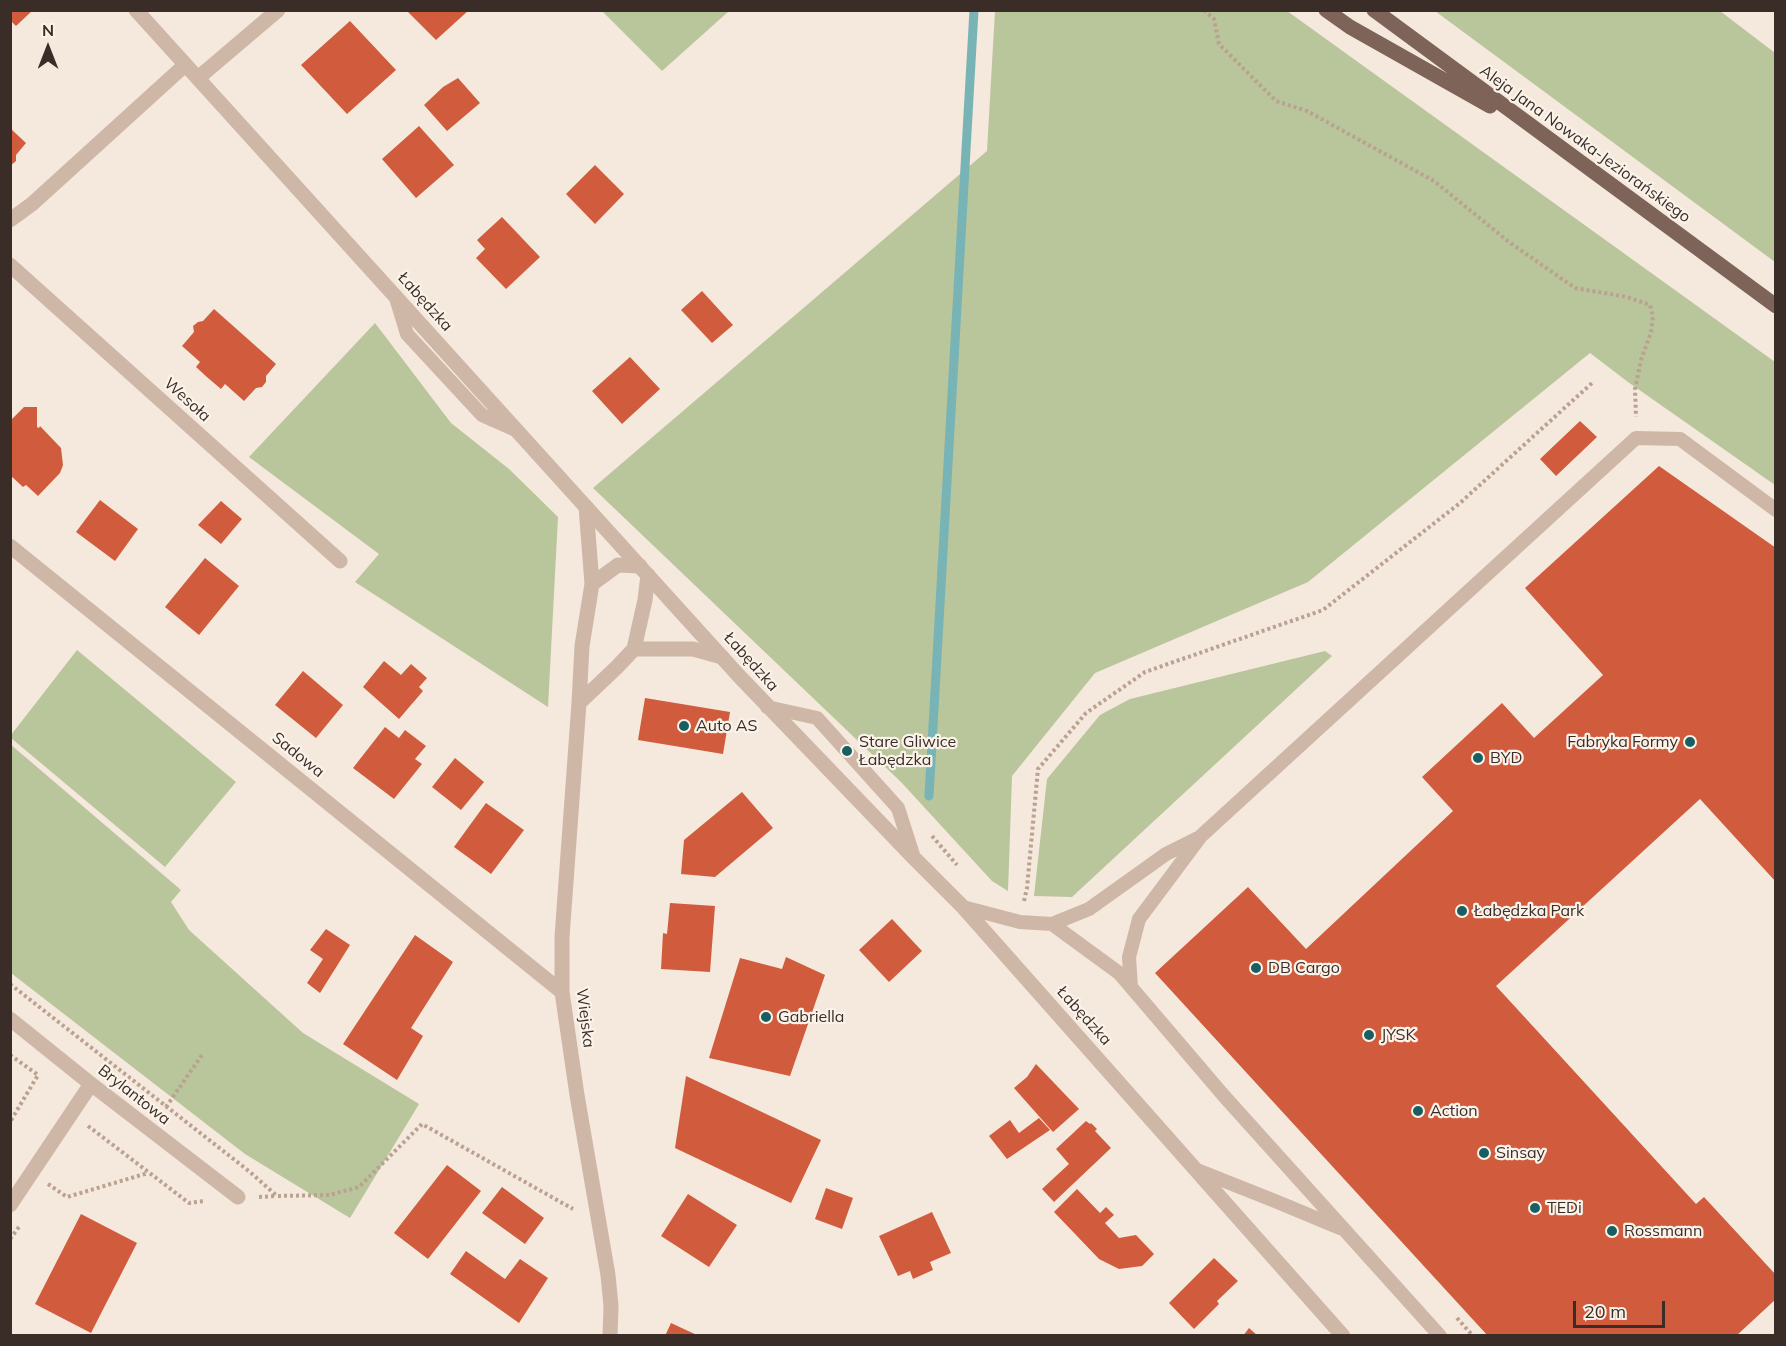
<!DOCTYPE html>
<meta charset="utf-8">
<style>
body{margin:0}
#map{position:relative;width:1786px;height:1346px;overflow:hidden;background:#f5e8dc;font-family:Mulish,sans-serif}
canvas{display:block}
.frame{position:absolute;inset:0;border:12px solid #3a2d28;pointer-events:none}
.north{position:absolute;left:18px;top:18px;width:60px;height:60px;-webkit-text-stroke:4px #fbf3e9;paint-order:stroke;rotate:0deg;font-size:16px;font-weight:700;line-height:24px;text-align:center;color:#3a2d28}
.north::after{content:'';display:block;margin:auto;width:21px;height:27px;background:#3a2d28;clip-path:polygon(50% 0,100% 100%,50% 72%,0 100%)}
.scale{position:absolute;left:1573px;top:1301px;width:92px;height:27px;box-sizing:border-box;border:3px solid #3a2d28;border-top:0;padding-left:8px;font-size:18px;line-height:21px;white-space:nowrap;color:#3a2d28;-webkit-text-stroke:4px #fbf3e9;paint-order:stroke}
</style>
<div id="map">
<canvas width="1786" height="1346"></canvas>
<div class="frame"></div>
<div class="north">N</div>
<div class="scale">20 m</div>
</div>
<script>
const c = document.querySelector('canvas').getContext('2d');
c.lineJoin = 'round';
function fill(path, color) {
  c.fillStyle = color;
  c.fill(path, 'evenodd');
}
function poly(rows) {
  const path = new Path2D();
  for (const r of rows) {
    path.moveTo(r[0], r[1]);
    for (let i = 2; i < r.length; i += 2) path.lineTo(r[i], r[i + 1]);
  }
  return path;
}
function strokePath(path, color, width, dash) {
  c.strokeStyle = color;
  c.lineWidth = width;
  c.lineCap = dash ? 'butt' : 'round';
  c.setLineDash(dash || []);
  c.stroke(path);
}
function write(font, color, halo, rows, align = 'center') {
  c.font = font + ' Mulish,sans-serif';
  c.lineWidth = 4.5;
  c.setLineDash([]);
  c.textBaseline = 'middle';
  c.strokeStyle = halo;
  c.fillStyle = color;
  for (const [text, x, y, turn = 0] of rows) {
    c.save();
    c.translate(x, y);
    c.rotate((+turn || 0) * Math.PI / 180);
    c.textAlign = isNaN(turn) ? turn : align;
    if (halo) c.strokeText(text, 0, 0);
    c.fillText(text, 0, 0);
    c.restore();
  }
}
fill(poly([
 [602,11,729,11,662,71],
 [995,11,1287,11,1775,362,1775,485,1628,382,1590,353,1308,582,1095,673,1012,776,1008,891,992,881,901,782,593,488,987,151],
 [1435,11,1720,11,1775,53,1775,262],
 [375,323,451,423,509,469,558,517,548,707,355,582,379,554,249,457],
 [77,650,236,782,165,867,11,738,11,735],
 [1325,651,1332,656,1072,897,1034,896,1047,779,1100,715,1130,699],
 [10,744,181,890,171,902,189,930,303,1033,419,1104,350,1218,245,1154,11,973]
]), '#b9c59a');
strokePath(poly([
 [929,796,974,10]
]), '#78b4b5', 9);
fill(poly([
 [10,10,33,10,16,26,10,20],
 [406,10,469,10,436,40],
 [350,21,396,70,347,114,301,65],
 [458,78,480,103,447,131,424,105,443,87],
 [419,126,454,165,416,198,382,159],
 [10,128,26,143,16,155,16,161,10,166],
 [595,165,624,194,595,224,566,194],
 [502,217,540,257,506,289,476,258,485,249,477,240],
 [702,291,733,325,712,343,681,310],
 [214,309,276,364,266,376,266,382,262,387,256,388,244,401,225,384,221,389,208,378,196,367,200,362,182,346,194,332,193,326,198,322,203,321],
 [630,357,660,389,622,424,592,391],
 [24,407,37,407,37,427,39,428,40,426,61,448,63,465,60,473,38,496,26,485,23,487,10,475,10,421],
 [1580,421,1597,437,1556,476,1540,459],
 [1659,466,1776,548,1776,882,1700,799,1496,986,1696,1204,1704,1197,1776,1275,1776,1299,1736,1336,1488,1336,1155,973,1248,887,1306,949,1453,811,1422,777,1502,703,1534,738,1603,675,1525,588],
 [100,500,138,529,115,561,76,532],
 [221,501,242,519,221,544,198,525],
 [205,558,239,586,199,635,165,607],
 [384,661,401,675,411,664,427,678,419,687,423,691,399,719,363,687],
 [303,671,343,705,316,738,275,705],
 [645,698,730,712,723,754,638,740],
 [385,727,399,738,405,730,426,746,415,759,422,764,394,799,353,768],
 [455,758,484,782,461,810,432,787],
 [742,792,773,828,715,877,681,874,684,840],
 [486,803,524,830,491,874,454,847],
 [670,903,715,906,710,972,661,969,663,933,667,934],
 [892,919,922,951,889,982,859,950],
 [326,929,350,945,320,993,307,983,323,959,310,950],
 [415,935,453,962,411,1028,423,1036,397,1080,343,1044],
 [786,957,825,975,790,1076,709,1058,740,958,782,969],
 [1036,1064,1079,1109,1053,1132,1014,1088,1027,1077],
 [686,1076,821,1140,791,1203,675,1148],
 [1039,1118,1050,1130,1007,1159,989,1136,1010,1120,1019,1133],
 [1086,1121,1090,1124,1091,1123,1097,1129,1095,1131,1111,1148,1054,1202,1042,1189,1069,1164,1056,1149],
 [447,1165,481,1191,428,1259,394,1233],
 [502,1187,544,1218,525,1244,482,1213],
 [826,1188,853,1198,842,1229,815,1219],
 [1077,1189,1100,1213,1106,1207,1114,1215,1105,1223,1119,1238,1136,1235,1154,1254,1142,1266,1119,1269,1099,1259,1054,1212],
 [688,1194,737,1225,709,1267,661,1236],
 [932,1212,951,1253,930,1262,933,1270,913,1279,910,1271,898,1276,879,1236],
 [81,1214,137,1243,91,1333,35,1304],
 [466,1251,505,1279,520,1259,548,1278,519,1323,450,1274],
 [1214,1258,1238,1281,1217,1301,1219,1304,1194,1329,1169,1303],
 [671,1323,699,1336,665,1336],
 [1249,1328,1258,1336,1243,1336]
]), '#d15c3d');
strokePath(poly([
 [1204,10,1214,19,1219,44,1276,101,1307,111,1434,181,1509,242,1575,288,1627,297,1650,305,1653,317,1651,332,1641,360,1635,389,1636,417],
 [932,836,957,865],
 [1024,901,1027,888,1038,769,1086,713,1145,672,1323,610,1460,503,1592,383],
 [10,984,250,1172,277,1196,329,1195,359,1187,422,1124,573,1209],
 [10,1055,38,1075,10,1122],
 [166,1107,202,1055],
 [88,1126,189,1203,204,1201],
 [48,1184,67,1197,148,1173],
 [259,1197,276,1196],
 [10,1239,19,1227],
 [1457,1318,1473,1336]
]), '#baa191', 4, [3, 3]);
strokePath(poly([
 [396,298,407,334,482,415,516,430],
 [767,707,817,718,898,808,914,858],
 [963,907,1020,922,1052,924,1089,909,1166,854,1198,838],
 [1052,924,1119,973,1224,1096,1440,1336],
 [1131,987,1129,957,1139,919,1201,836,1636,438,1680,439,1776,510],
 [1197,1170,1275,1201,1340,1228]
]), '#ceb7a7', 14);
strokePath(poly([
 [198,78,278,10],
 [10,220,32,204,185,65],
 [10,265,340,561],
 [586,507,592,584,582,646,579,703,562,937,562,992,577,1095,608,1275,611,1306,610,1336],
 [10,546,562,992],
 [592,584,618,565,640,566],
 [634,649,693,649,722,657],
 [579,703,617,667,634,649,645,600,648,575],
 [10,1019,91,1084,238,1197],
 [10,1205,91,1084]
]), '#ceb7a7', 15);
strokePath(poly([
 [136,10,739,676,914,858,963,907,1343,1336]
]), '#ceb7a7', 15);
strokePath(poly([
 [1326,10,1350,27,1490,106],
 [1374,10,1776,306]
]), '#7d6358', 15);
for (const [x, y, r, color] of [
 [684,726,6,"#195e60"],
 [1690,742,6,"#195e60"],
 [847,751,6,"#195e60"],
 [1478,758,6,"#195e60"],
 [1462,911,6,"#195e60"],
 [1256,968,6,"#195e60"],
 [766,1017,6,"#195e60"],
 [1369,1035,6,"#195e60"],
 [1418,1111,6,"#195e60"],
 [1484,1153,6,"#195e60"],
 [1535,1208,6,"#195e60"],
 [1612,1231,6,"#195e60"]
]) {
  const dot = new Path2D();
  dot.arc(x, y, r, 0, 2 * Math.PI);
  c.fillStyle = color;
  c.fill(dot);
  strokePath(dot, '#fbf3e9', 2);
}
write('16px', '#3a2d28', '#fbf3e9', [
 ["Aleja Jana Nowaka-Jeziorańskiego",1585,144,36],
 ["Łabędzka",425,302,48],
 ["Wesoła",187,400,42],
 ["Łabędzka",751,662,48],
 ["Sadowa",298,755,39],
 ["Łabędzka",1084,1016,48],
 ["Wiejska",585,1018,83],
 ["Brylantowa",134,1095,38]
]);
write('16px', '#3a2d28', '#fbf3e9', [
 ["Auto AS",696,726],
 ["Stare Gliwice",859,742],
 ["Łabędzka",859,760],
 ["Fabryka Formy",1678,742,"right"],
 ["BYD",1490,758],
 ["Łabędzka Park",1474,911],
 ["DB Cargo",1268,968],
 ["Gabriella",778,1017],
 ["JYSK",1381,1035],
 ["Action",1430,1111],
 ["Sinsay",1496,1153],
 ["TEDi",1547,1208],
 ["Rossmann",1624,1231]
], 'left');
</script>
